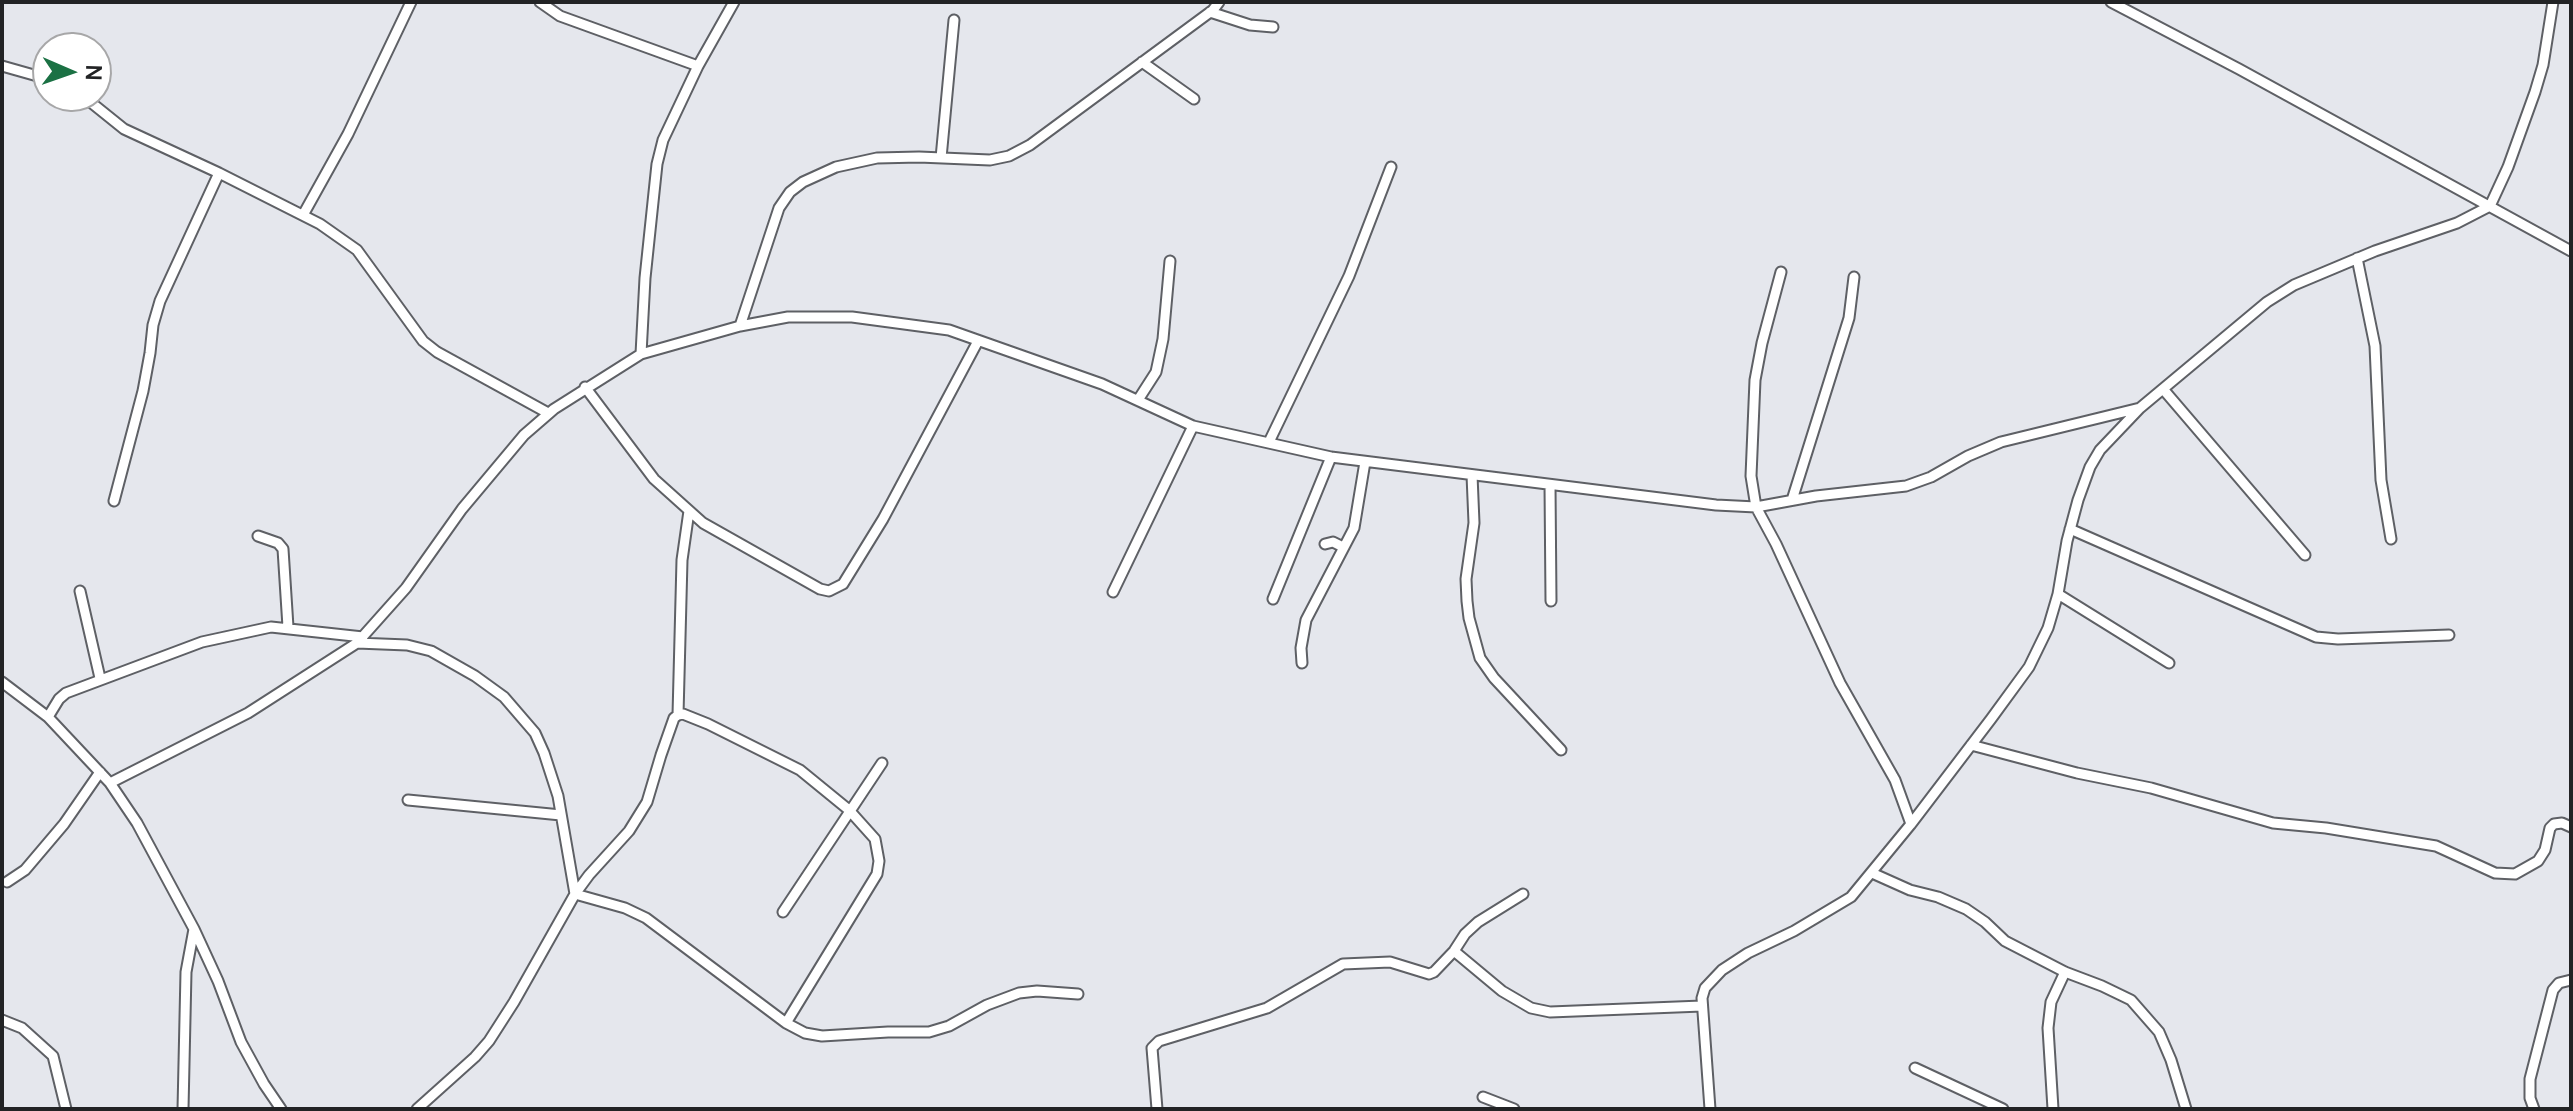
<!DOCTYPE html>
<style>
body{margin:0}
#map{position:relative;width:2573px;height:1111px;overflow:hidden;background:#e5e7ed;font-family:Manrope,sans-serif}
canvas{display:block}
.frame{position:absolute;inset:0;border:4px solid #222325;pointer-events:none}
.north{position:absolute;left:32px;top:32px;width:80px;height:80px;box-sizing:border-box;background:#fff;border:2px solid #a7a7a8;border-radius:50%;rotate:92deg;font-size:22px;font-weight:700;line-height:32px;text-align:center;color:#222325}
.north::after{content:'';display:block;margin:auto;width:28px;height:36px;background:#1b7144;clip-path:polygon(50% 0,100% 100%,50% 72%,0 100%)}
</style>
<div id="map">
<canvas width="2573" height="1111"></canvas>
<div class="frame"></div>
<div class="north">N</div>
</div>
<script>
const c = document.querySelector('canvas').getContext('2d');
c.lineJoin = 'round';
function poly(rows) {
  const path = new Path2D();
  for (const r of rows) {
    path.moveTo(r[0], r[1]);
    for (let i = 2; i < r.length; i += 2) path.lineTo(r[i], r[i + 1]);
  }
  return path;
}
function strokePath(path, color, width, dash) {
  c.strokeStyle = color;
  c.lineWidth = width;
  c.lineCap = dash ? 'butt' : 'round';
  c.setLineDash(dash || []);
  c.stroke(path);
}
const minor = poly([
 [540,2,560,16,698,66],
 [2111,2,2239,69,2571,251],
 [1210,12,1250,25,1273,27],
 [1142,62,1194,99],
 [2,66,48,79],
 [83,96,124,129,219,173,320,224,357,250,423,341,437,352,548,413],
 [941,158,954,20],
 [303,215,348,134,411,2],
 [2357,258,2375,346,2381,480,2391,539],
 [1781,272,1762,343,1755,380,1751,476,1756,507,1776,544,1840,683,1895,780,1911,824],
 [740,326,779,208,790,192,803,182,836,167,877,158,919,157,990,160,1009,156,1030,145,1213,10,1219,2],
 [641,354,645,278,657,164,663,140,698,66,734,2],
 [585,387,654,479,703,523,820,589,829,591,843,584,883,519,978,341],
 [2163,389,2305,555],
 [1138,400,1156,372,1163,339,1170,261],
 [1269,442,1349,276,1391,167],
 [1472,475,1474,523,1466,579,1467,601,1469,618,1480,658,1494,678,1561,750],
 [1550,485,1551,601],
 [1792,500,1849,318,1854,277],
 [114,501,143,391,150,353,153,325,160,301,219,173],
 [2070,529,2316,637,2338,639,2449,635],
 [258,536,278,543,283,549,288,627],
 [1325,544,1333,542,1343,547],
 [80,591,100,678],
 [1113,592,1193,426],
 [2058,594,2169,663],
 [1273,599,1331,457],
 [357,643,407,645,431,651,475,676,504,697,535,733,544,753,558,796,575,894,625,908,646,918,786,1023,805,1033,822,1036,888,1032,929,1032,949,1026,987,1005,1019,993,1037,991,1078,994],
 [1302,663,1301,648,1306,620,1354,528,1365,462],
 [2,682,48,717,110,783,137,823,194,929,218,981,241,1042,264,1084,281,1109],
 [678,715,683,714,708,724,800,770,849,810,875,839,879,861,877,874,786,1023],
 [48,717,59,699,66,693,202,642,271,627,363,637],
 [1971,745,2077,773,2151,788,2273,823,2326,828,2436,846,2495,873,2515,874,2538,861,2545,850,2550,828,2554,824,2562,823,2571,827],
 [110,783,248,713,357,643,406,588,462,509,524,435,554,409,641,354,740,326,788,317,852,317,949,330,1102,384,1193,426,1331,457,1716,505,1756,507,1816,496,1906,486,1931,477,1968,456,2001,442,2140,408],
 [408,800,561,815],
 [1872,873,1910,890,1938,897,1966,909,1985,922,2005,941,2065,972,2102,986,2131,1000,2159,1032,2171,1060,2186,1109],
 [7,882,25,870,64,824,100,772],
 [783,912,882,763],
 [1454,951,1502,991,1531,1008,1550,1012,1702,1006],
 [2,1020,22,1028,53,1056,66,1109],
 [1915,1068,2003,1109],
 [1483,1097,1514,1109],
 [183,1109,186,972,194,929],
 [417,1109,475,1057,489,1041,514,1002,575,894,589,875,629,831,647,802,661,755,674,718,678,715,682,560,689,511],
 [1157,1109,1152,1048,1159,1041,1267,1008,1343,964,1390,962,1429,974,1434,972,1454,951,1465,934,1478,922,1523,894],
 [1710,1109,1702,998,1705,988,1722,970,1748,953,1794,931,1851,897,1911,824,1991,719,2029,667,2048,628,2058,594,2067,541,2078,500,2090,467,2100,450,2140,408,2267,302,2294,285,2375,251,2457,223,2490,206,2508,167,2535,92,2543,65,2553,2],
 [2053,1109,2048,1028,2051,1002,2065,972],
 [2534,1109,2530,1098,2530,1079,2553,990,2559,983,2571,980]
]);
strokePath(minor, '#5e6065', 13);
strokePath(minor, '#fff', 9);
</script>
